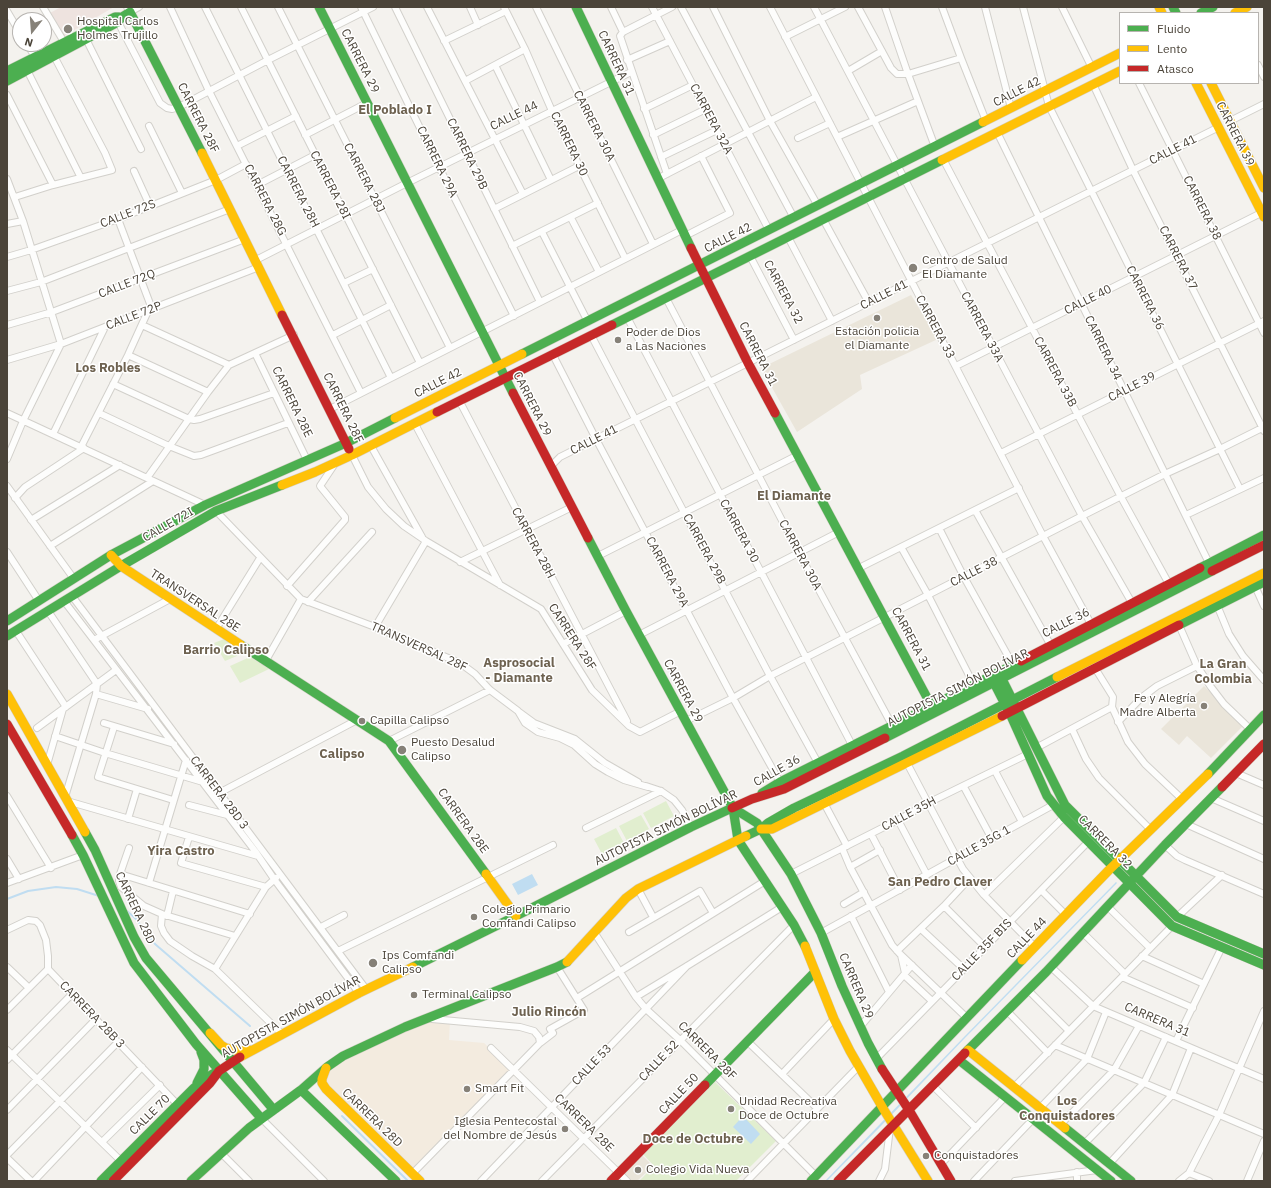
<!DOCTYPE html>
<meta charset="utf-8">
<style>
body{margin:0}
#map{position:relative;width:1271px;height:1188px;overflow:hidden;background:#f4f2ee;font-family:"IBM Plex Sans",sans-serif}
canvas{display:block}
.frame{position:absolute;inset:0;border:8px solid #4b4439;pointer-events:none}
.legend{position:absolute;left:1119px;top:12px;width:140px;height:72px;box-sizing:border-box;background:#fff;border:1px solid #b7b4b0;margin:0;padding:5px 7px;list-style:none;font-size:12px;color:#4b4439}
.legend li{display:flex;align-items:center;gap:8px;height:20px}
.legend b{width:20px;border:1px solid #b7b4b0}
.north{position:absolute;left:12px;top:12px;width:40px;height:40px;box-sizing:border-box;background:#fff;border:1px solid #b7b4b0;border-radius:50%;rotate:197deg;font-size:11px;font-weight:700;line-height:16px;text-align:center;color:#4b4439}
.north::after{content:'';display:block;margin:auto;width:14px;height:18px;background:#868178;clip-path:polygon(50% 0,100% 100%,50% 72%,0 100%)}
</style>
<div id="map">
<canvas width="1271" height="1188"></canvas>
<div class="frame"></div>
<ul class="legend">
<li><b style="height:5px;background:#4caf50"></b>Fluido</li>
<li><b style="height:5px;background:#ffc107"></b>Lento</li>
<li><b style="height:5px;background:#c62828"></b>Atasco</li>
</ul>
<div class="north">N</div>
</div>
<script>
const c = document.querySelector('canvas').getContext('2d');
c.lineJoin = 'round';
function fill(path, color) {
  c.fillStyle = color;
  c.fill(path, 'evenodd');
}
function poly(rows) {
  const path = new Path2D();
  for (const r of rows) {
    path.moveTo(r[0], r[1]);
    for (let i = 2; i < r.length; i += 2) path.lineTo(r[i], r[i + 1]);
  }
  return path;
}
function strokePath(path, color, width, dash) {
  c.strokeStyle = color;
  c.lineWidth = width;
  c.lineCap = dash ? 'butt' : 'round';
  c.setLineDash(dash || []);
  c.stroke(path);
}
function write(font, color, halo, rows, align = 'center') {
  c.font = font + ' "IBM Plex Sans",sans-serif';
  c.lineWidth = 3;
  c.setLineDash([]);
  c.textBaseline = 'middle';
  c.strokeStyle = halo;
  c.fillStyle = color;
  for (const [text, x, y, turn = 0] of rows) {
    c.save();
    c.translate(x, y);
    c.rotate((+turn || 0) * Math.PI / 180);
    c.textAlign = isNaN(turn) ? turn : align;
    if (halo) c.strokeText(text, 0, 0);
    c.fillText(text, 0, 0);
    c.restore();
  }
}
fill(poly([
 [427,1018,450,1021,449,1040,484,1043,513,1070,412,1174,326,1089,327,1067]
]), '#f3ebdf');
fill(poly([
 [911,295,938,339,860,375,862,389,797,432,761,368],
 [1204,686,1244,725,1211,758,1187,736,1179,745,1161,729],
 [642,1155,653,1166,637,1181,631,1181,624,1174]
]), '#eae5da');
fill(poly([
 [61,7,114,7,64,36,50,13]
]), '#eee3df');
fill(poly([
 [224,639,244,653,225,661,214,643],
 [250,657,269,669,240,683,230,666],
 [666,801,674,816,651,828,643,813],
 [641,815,649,829,627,841,619,826],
 [616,828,624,843,602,854,594,839],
 [715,1082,776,1141,736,1181,639,1181,654,1166,643,1154]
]), '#e1eecf');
fill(poly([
 [532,874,538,885,518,895,512,884],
 [1116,882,1117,883,964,1039,880,1127,827,1181,825,1181,963,1038],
 [743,1116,760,1134,751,1144,733,1127]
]), '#c0ddf1');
strokePath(poly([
 [7,899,28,891,56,887,77,889,99,896],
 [127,911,136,919,155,944,250,1026],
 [342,1116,408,1181]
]), '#c0ddf1', 2);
const street = poly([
 [43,7,64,42],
 [127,7,130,12,139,7],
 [170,7,209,91,361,393],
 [205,7,391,378],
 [241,7,420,363],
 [278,7,450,348],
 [361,7,439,167,514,316],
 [395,7,540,302],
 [427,7,523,194],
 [470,7,478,25],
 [504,7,525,49,552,111,625,258],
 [536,7,580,97,653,244],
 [611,7,623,32],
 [652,7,769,230],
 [681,7,794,218],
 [713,7,770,121,818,206],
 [770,7,1043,536,1091,624],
 [814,7,1082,516,1132,603],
 [858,7,891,68,897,74,908,74,961,58],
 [885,7,908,74,935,147],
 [942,7,961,58,986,121],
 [985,7,1011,108],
 [1023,7,1049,106,1240,489],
 [1062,7,1092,68],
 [7,11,20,33],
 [117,20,160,103,167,108,172,109,179,107,268,60,373,7],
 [785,37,845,7],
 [86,39,141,149],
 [444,41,506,11],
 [27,44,35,57],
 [627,60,670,41],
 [495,65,551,180],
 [1258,65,1264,77],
 [27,70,81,178],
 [848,71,882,51],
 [465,81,525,49],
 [1139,83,1264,333],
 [1093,84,1133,170,1264,431],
 [7,95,53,185],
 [644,109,693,85],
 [1230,121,1264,104],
 [149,126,182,193],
 [997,132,1209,563],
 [305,135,367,103],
 [653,135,706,109],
 [837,137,918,101],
 [798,138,830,123],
 [237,146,296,116],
 [661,157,717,130],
 [943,159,1121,497,1169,584],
 [134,171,150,206],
 [667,174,620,36,623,32,672,7],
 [7,179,23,221,61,344],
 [657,179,816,97],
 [257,185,315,155],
 [15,197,53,185,112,170,105,153,54,56],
 [494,209,579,166],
 [571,218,599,272],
 [118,219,152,309],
 [823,219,869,303],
 [7,224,23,221],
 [542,232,588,322],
 [685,236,730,213,701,156],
 [788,237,832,321],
 [512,246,598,203],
 [750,256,794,340],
 [7,257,31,250,118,219,216,180,246,164],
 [256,260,407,183,631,72],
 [344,283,373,269],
 [7,291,41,282,230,209],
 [666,298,799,553,892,725],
 [627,317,852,745],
 [7,325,52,312,245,239],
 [142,325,229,365],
 [333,335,391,305],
 [591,335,770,676,818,763],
 [255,353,307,460],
 [128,355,208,392],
 [553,355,596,439,733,698,781,784],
 [7,360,61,344,259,267],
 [956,366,1263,212],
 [113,384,189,419,194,420,200,419,274,393],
 [460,402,627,721],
 [330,409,682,230],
 [7,413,205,505],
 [99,413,169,446,194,456,201,455,288,423],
 [415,424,500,585],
 [53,434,105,327],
 [371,446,422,537],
 [81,447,128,355,148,311],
 [1001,453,1264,321],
 [352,455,368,487,386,509,404,526,426,541,541,609,592,690,629,726,640,732,681,711],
 [7,459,23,421,61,344],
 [551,466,560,457,1219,127],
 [147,478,208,392,229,365,294,335],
 [7,486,74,579],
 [15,498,25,487,84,448],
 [975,510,1050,644],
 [216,511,301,599,375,627,460,663,475,674,490,690,518,711,525,723,538,732,560,738,574,745,595,764,608,772,624,780,648,787],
 [1186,515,1264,478],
 [31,520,120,465],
 [939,528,964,577,1013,665],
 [50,546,153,481],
 [901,547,928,595,974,685],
 [7,552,39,601],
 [598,556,798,455],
 [460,562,572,507],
 [859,568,1019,488],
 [287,586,345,520,345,517,320,486,334,465],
 [1255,586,1264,606],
 [72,596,366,989],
 [64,601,255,851,274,879,359,993],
 [308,602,372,532],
 [1217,605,1229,634,1243,656,1264,680],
 [48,611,97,684,96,694,65,797],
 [1179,625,1197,666,1211,687,1224,704,1250,729],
 [375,627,426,541],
 [216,629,260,558],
 [16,631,66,707],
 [639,635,839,532],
 [94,640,170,599],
 [563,644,626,611],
 [265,662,301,599],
 [1095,668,1113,697,1112,707,1128,742,1145,764,1182,799],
 [96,694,148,709],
 [519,712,534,723,575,739,605,763,638,782],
 [686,721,733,698,770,676,1082,516,1165,474,1220,449,1264,427],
 [1118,722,1141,698,1157,686,1197,666],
 [104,723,174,744],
 [114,727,98,777,173,800],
 [37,728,116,670],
 [1072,729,1086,759,1099,778,1151,830],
 [55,736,105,753,203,782],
 [389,741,490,690],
 [1036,748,1112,707],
 [907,763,957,858,963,869,984,895,1035,947],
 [47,765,63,709],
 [995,771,1022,822],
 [1236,773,1264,785],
 [646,786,661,791,674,800,682,810,691,827],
 [964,787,992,839],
 [219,793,357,720],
 [7,796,51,868],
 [1211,798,1264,821],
 [67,801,258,856],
 [824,803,847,846],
 [189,805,227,815],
 [128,819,137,789],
 [898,820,927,875],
 [1186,824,1264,859],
 [586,828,661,791],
 [871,834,900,890],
 [189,837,181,863,266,887],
 [1165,845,1177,856,1185,860,1264,894],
 [842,848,850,867,892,945,900,954,967,1018],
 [7,859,19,879],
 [850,867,880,850],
 [120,874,129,848],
 [791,874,898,820,928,803,1028,754],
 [7,883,83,855],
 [149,883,186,760],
 [638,889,653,917],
 [1041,890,1066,915],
 [984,895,1064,817],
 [844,904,864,892],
 [944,906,985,947],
 [1108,907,1150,948],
 [162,914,235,936],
 [250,914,120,874,119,881,121,887,144,906,162,914,161,926,164,933,170,941,192,956,215,969,282,1034],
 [167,916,173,891],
 [851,916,889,992],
 [1177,917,1222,875],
 [321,927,344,915],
 [921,929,964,969],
 [7,930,28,920,36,921,40,925,46,940,48,956,48,969,177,1104],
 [594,932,636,997,646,1009,680,1040,816,1176],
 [629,932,700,891,713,913],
 [821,933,1053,805],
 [1083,933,1125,974],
 [338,951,553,845],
 [897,951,944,906,970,878],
 [901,955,905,973],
 [1142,956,1204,984],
 [7,967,29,988],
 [1051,967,1093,1006,1264,1079],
 [215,969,266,887,276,878],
 [904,975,932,1001],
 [1122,977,1193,1008],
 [1028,990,1069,1031],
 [636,997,687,966,782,907],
 [577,998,765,881],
 [7,1010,48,969],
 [1007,1011,1048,1053],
 [432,1019,520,1027,534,1031,539,1037,540,1043],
 [860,1027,912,965],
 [747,1041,817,1108],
 [1176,1041,1222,947],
 [1055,1045,1264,1134],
 [491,1048,627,1181],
 [7,1050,121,1161],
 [876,1059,1088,842],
 [7,1060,72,994],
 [782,1074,834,1019],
 [933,1086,976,1128],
 [1014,1087,1172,926],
 [1040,1108,1087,1059,1106,1012],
 [7,1110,96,1019],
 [261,1118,324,1181],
 [1060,1125,1114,1070,1139,1026],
 [102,1142,160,1085],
 [1084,1144,1144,1083,1166,1037],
 [222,1154,249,1181],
 [7,1155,118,1042],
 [7,1158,31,1181],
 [941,1164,1005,1097],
 [1109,1164,1172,1095,1191,1048],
 [1077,1172,1077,1181],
 [1189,1173,1209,1181],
 [412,1174,540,1043,553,1033,550,1029,584,1010,557,967],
 [34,1181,142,1067],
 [481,1181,687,966],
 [542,1181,794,925],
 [747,1181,859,1066],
 [879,1181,885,1169,890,1128],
 [974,1181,1033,1119],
 [1015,1181,1097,1170],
 [1179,1181,1189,1173,1219,1115,1264,1011],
 [1247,1181,1264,1141]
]);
const fast = poly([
 [319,7,513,393],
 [576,7,691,248],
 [1173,7,1176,13],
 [1201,13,1213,7],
 [7,71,115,17,119,17],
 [7,81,118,22,122,17,130,12,202,153],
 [612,325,942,160],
 [522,354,983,122],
 [775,413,931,705],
 [588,538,626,611,733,808,738,840,794,925,805,946],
 [1200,568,1264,535],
 [7,621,111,555,205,505,346,443,395,418],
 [1179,625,1264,582],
 [7,636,121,566,216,511,282,485],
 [241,645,389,741,486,874],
 [999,673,1065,805,1177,917,1264,954],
 [991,677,1011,716,1047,796,1064,817,1172,926,1264,965],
 [885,738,1212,571],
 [1208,774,1264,715],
 [762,793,780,782,1021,661],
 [733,808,757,823,791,874,821,933,842,986,868,1043,882,1069],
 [85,832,95,850,134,937,146,958,273,1109],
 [72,835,83,855,134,963,196,1044,261,1118],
 [746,836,761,829,768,823,794,808,903,756,1057,677],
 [413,967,516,916,691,827,732,808],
 [965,1053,1046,972,1165,845,1222,787],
 [959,1060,1111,1181],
 [197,1083,204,1069,204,1060,201,1052],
 [705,1085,815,972],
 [301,1090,396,1181],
 [1065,1128,1131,1181],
 [101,1181,194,1088,206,1078,218,1071],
 [191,1181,249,1128,301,1090,327,1067,343,1056,405,1027,557,967,567,962],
 [811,1181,1022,960]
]);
const slow = poly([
 [1159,7,1162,13],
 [1235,13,1247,7],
 [1196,83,1264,217],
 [1211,83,1264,188],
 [983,122,1120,53],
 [202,153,282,315],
 [942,160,1120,71],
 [395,418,522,354],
 [282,485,315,472,352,455,437,412],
 [111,555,121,566,241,645],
 [1057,677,1264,573],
 [7,694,85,832],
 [761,829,772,829,1002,716],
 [486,874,516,916],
 [805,946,834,1019,850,1051,884,1110,928,1181],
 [1022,960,1109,870,1208,774],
 [567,962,626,898,638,889,746,836],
 [210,1033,221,1045,226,1048,240,1051,249,1050],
 [968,1050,1065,1128],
 [240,1057,359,993,413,967],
 [326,1068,322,1079,322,1083,326,1089,420,1181]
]);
const jam = poly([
 [691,248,748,363,775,413],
 [282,315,349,449],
 [513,393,588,538],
 [437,412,612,325],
 [1212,571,1264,545],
 [1021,661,1200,568],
 [1002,716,1179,625],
 [7,724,72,835],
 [1222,787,1264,744],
 [732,808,752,799,784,789,885,738],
 [882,1069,909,1110,951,1181],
 [113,1181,210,1083,219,1071,240,1057],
 [611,1181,705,1085],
 [838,1181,965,1053]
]);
strokePath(street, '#d2d0cb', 8);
strokePath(fast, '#d3cfc5', 10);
strokePath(slow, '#d3cfc5', 10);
strokePath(jam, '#d3cfc5', 10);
strokePath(street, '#fdfdfc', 6);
strokePath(fast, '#4caf50', 9);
strokePath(slow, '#ffc107', 9);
strokePath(jam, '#c62828', 9);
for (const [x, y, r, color] of [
 [68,29,5,"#868178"],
 [913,268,5,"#868178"],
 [877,318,4,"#868178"],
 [618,340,4,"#868178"],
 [1204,706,4,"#868178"],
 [362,721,4,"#868178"],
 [402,750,5,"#868178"],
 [474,917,4,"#868178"],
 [373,963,5,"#868178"],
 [414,995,4,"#868178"],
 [467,1089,4,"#868178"],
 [731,1109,4,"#868178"],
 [565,1129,4,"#868178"],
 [926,1156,4,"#868178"],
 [638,1170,4,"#868178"]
]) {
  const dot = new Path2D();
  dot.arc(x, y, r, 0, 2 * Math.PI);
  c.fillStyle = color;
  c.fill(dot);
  strokePath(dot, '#fff', 1.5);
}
write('12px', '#4b4439', '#fff', [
 ["Hospital Carlos",77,22],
 ["Holmes Trujillo",77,36],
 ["Centro de Salud",922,261],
 ["El Diamante",922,275],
 ["Estación policia",877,332,"center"],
 ["el Diamante",877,346,"center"],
 ["Poder de Dios",626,333],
 ["a Las Naciones",626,347],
 ["Fe y Alegría",1196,699,"right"],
 ["Madre Alberta",1196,713,"right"],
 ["Capilla Calipso",370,721],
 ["Puesto Desalud",411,743],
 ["Calipso",411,757],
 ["Colegio Primario",482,910],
 ["Comfandi Calipso",482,924],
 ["Ips Comfandi",382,956],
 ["Calipso",382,970],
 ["Terminal Calipso",422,995],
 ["Smart Fit",475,1089],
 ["Unidad Recreativa",739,1102],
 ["Doce de Octubre",739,1116],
 ["Iglesia Pentecostal",557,1122,"right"],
 ["del Nombre de Jesús",557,1136,"right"],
 ["Conquistadores",934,1156],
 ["Colegio Vida Nueva",646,1170]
], 'left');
write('12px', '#4b4439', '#fff', [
 ["CARRERA 29",360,61,63],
 ["CARRERA 31",616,63,65],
 ["CALLE 42",1017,92,-27],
 ["CALLE 44",514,116,-26],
 ["CARRERA 28F",198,118,63],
 ["CARRERA 32A",711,119,62],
 ["CARRERA 30A",594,126,63],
 ["CARRERA 39",1235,134,63],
 ["CARRERA 30",569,144,64],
 ["CALLE 41",1173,150,-27],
 ["CARRERA 29B",467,154,64],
 ["CARRERA 29A",437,162,64],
 ["CARRERA 28J",364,178,63],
 ["CARRERA 28I",330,185,63],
 ["CARRERA 28H",298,192,63],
 ["CARRERA 28G",265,200,63],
 ["CARRERA 38",1202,208,63],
 ["CALLE 72S",128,214,-21],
 ["CALLE 42",728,238,-27],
 ["CARRERA 37",1178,258,63],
 ["CALLE 72Q",127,284,-21],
 ["CARRERA 32",783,292,62],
 ["CALLE 41",884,295,-27],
 ["CARRERA 36",1145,298,63],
 ["CALLE 40",1088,300,-27],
 ["CALLE 72P",134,316,-21],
 ["CARRERA 33",935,327,62],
 ["CARRERA 33A",982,327,62],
 ["CARRERA 34",1103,348,64],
 ["CARRERA 31",758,354,63],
 ["CARRERA 33B",1055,372,62],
 ["CALLE 42",438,383,-27],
 ["CALLE 39",1132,387,-27],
 ["CARRERA 28E",292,402,64],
 ["CARRERA 29",532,404,63],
 ["CARRERA 28F",343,408,64],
 ["CALLE 41",594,440,-27],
 ["CALLE 72I",168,525,-30],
 ["CARRERA 30",739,531,62],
 ["CARRERA 28H",533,543,62],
 ["CARRERA 29B",704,549,62],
 ["CARRERA 30A",800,555,62],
 ["CARRERA 29A",667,572,62],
 ["CALLE 38",974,572,-27],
 ["TRANSVERSAL 28E",195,601,33],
 ["CALLE 36",1066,623,-27],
 ["CARRERA 28F",572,637,57],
 ["CARRERA 31",911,639,62],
 ["TRANSVERSAL 28F",419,647,24],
 ["AUTOPISTA SIMÓN BOLÍVAR",958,688,-27],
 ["CARRERA 29",683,691,62],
 ["CALLE 36",777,771,-29],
 ["CARRERA 28D 3",219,793,53],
 ["CALLE 35H",909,814,-28],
 ["CARRERA 28E",463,821,54],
 ["AUTOPISTA SIMÓN BOLÍVAR",666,828,-26],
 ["CARRERA 32",1105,842,45],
 ["CALLE 35G 1",979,846,-29],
 ["CARRERA 28D",135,908,65],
 ["CALLE 44",1027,938,-46],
 ["CALLE 35F BIS",982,950,-46],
 ["CARRERA 29",856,986,67],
 ["CARRERA 28B 3",92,1015,46],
 ["AUTOPISTA SIMÓN BOLÍVAR",291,1017,-29],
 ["CARRERA 31",1157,1020,23],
 ["CARRERA 28F",707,1051,45],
 ["CALLE 52",659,1061,-46],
 ["CALLE 53",592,1065,-46],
 ["CALLE 50",679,1094,-46],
 ["CALLE 70",150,1115,-45],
 ["CARRERA 28D",372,1118,44],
 ["CARRERA 28E",584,1123,44]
]);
write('bold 13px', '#6e6250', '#fff', [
 ["El Poblado I",395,110],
 ["Los Robles",108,368],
 ["El Diamante",794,496],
 ["Barrio Calipso",226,650],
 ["Asprosocial",519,663],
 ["- Diamante",519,678],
 ["La Gran",1223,664],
 ["Colombia",1223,679],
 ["Calipso",342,754],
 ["Yira Castro",181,851],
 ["San Pedro Claver",940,882],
 ["Julio Rincón",549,1012],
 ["Los",1067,1101],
 ["Conquistadores",1067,1116],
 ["Doce de Octubre",693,1139]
]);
</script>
